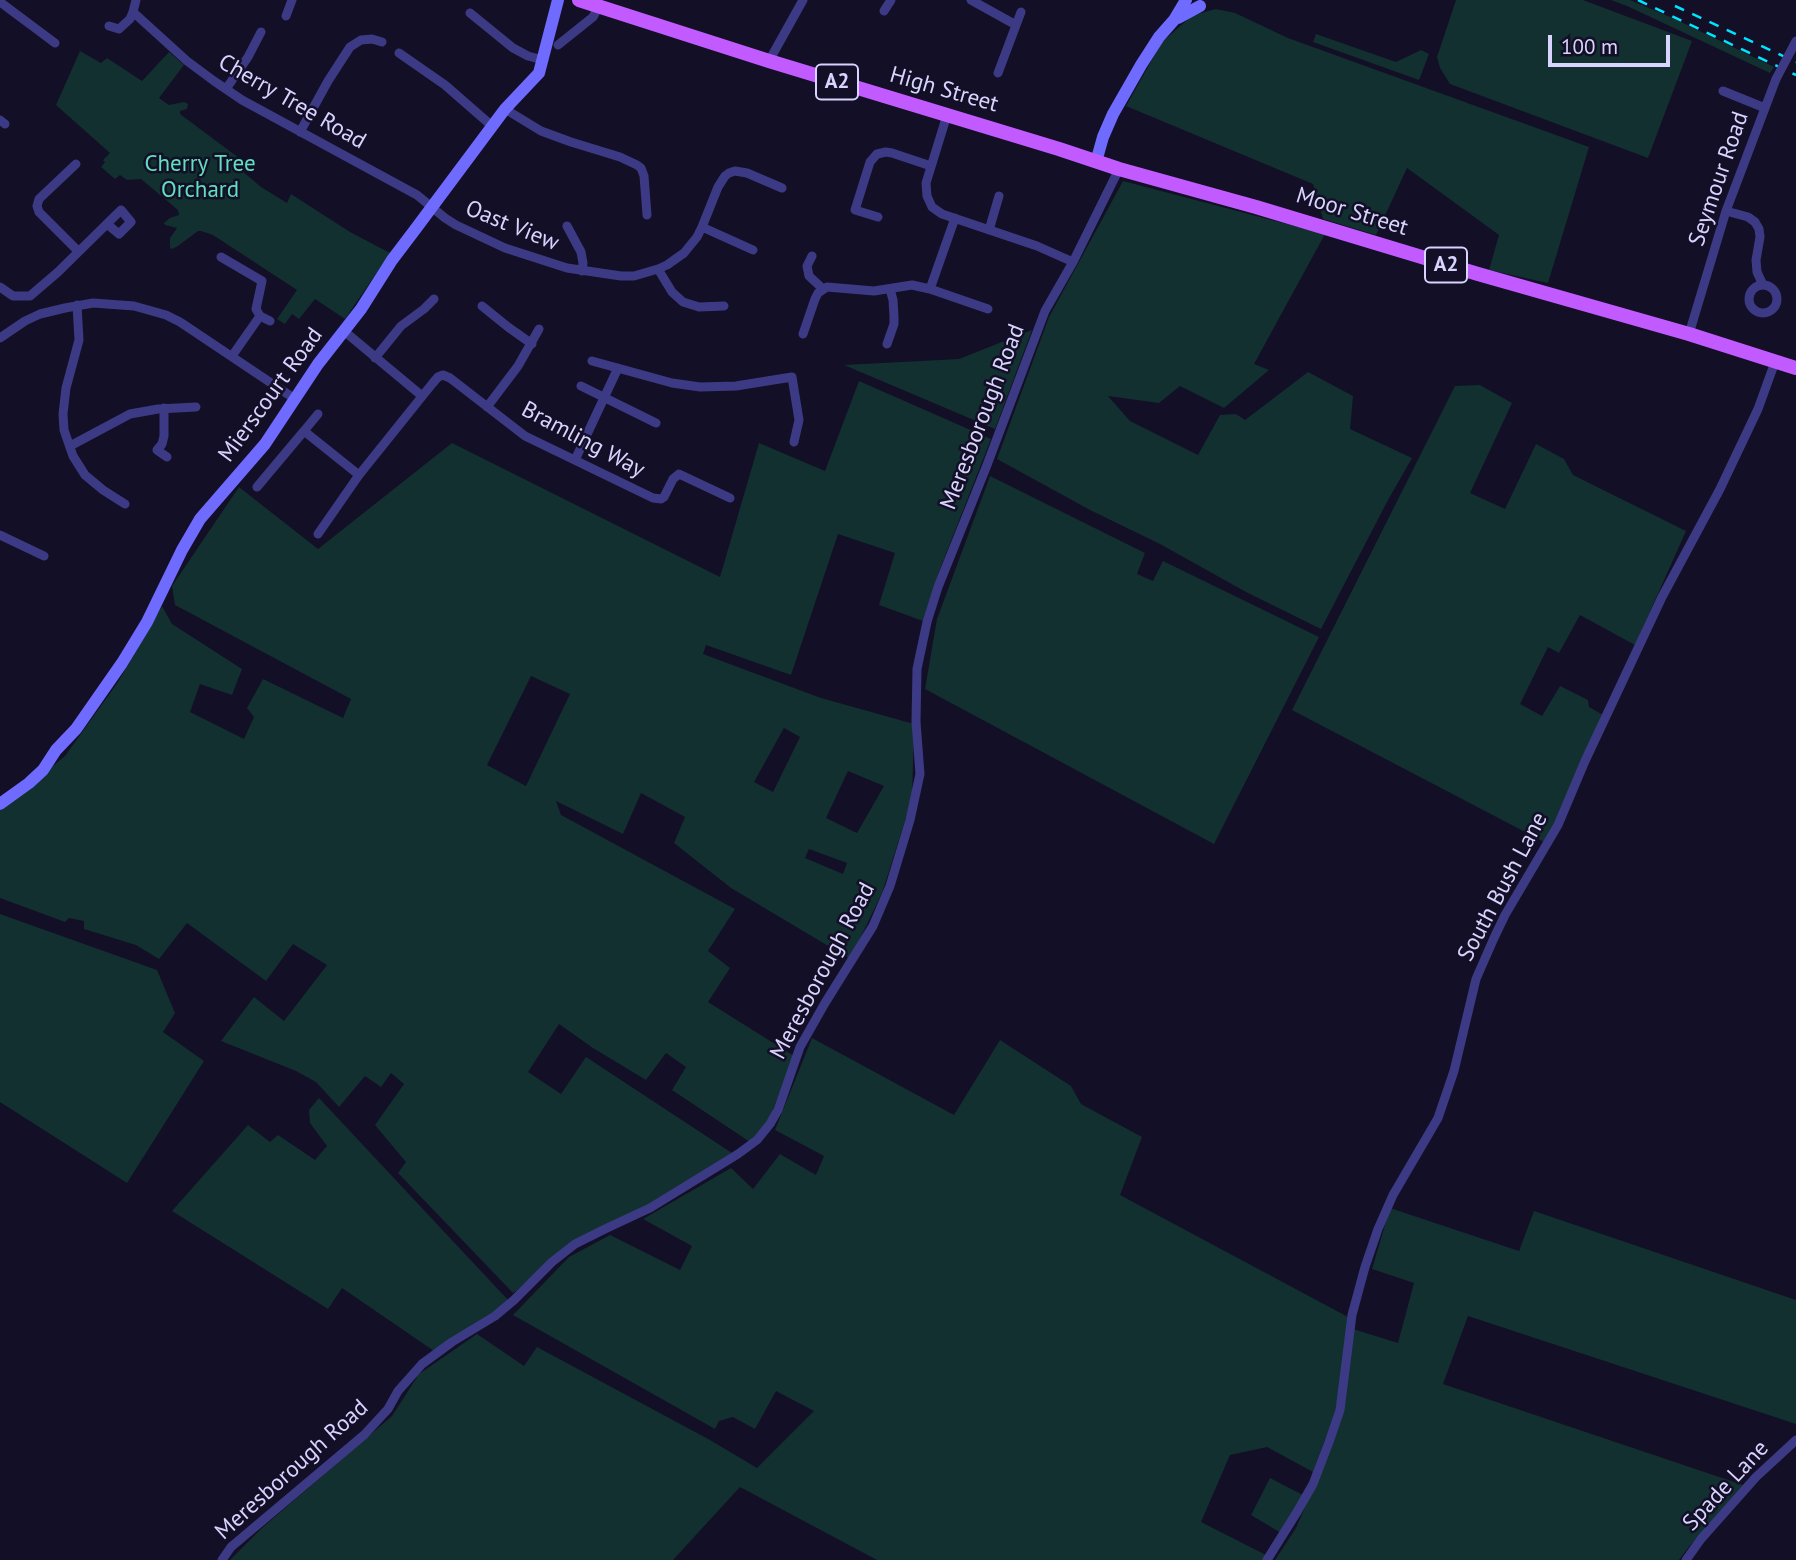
<!DOCTYPE html>
<style>
body{margin:0}
#map{position:relative;width:1796px;height:1560px;overflow:hidden;background:#130f26;font-family:"PT Sans",sans-serif}
canvas{display:block}
.scale{position:absolute;left:1548px;top:35px;width:122px;height:32px;box-sizing:border-box;border:4px solid #d9d4ff;border-top:0;padding-left:9px;font-size:21px;line-height:24px;white-space:nowrap;color:#d9d4ff;-webkit-text-stroke:5px #130f26;paint-order:stroke}
</style>
<div id="map">
<canvas width="1796" height="1560"></canvas>
<div class="scale">100 m</div>
</div>
<script>
const c = document.querySelector('canvas').getContext('2d');
c.lineJoin = 'round';
function fill(path, color) {
  c.fillStyle = color;
  c.fill(path, 'evenodd');
}
function poly(rows) {
  const path = new Path2D();
  for (const r of rows) {
    if (r.length === 3) {
      path.moveTo(r[0] + r[2], r[1]);
      path.arc(r[0], r[1], r[2], 0, 2 * Math.PI);
      continue;
    }
    path.moveTo(r[0], r[1]);
    for (let i = 2; i < r.length; i += 2) path.lineTo(r[i], r[i + 1]);
  }
  return path;
}
function strokePath(path, color, width, dash) {
  c.strokeStyle = color;
  c.lineWidth = width;
  c.lineCap = dash ? 'butt' : 'round';
  c.setLineDash(dash || []);
  c.stroke(path);
}
function write(font, color, halo, rows, align = 'center') {
  c.font = font + ' "PT Sans",sans-serif';
  c.lineWidth = 5;
  c.setLineDash([]);
  c.textBaseline = 'middle';
  c.strokeStyle = halo;
  c.fillStyle = color;
  for (const [text, x, y, turn = 0] of rows) {
    c.save();
    c.translate(x, y);
    c.rotate((+turn || 0) * Math.PI / 180);
    c.textAlign = isNaN(turn) ? turn : align;
    if (halo) c.strokeText(text, 0, 0);
    c.fillText(text, 0, 0);
    c.restore();
  }
}
fill(poly([
 [1456,0,1583,0,1692,41,1648,158,1450,84,1440,68,1437,57],
 [1611,0,1630,0,1677,20,1774,67,1770,73,1627,6],
 [1216,9,1235,13,1288,38,1589,147,1548,283,1489,270,1499,235,1407,168,1376,235,1323,219,1313,184,1126,106,1162,42,1193,15],
 [1316,34,1396,62,1421,50,1429,54,1419,80,1313,42],
 [80,51,101,63,107,58,142,81,169,52,184,65,159,98,169,105,184,102,188,104,187,109,180,111,180,114,243,161,241,170,261,187,287,203,291,194,350,232,390,253,345,319,315,299,299,319,292,314,285,324,277,319,297,290,213,235,201,231,198,231,178,246,172,249,170,248,170,238,177,228,165,225,164,223,170,218,179,215,178,210,141,179,127,180,120,175,115,179,101,167,105,162,103,160,110,153,56,105],
 [1123,181,1325,234,1254,364,1269,370,1224,408,1180,386,1159,403,1108,396,1130,421,1198,455,1220,415,1236,414,1245,420,1308,372,1353,396,1350,429,1412,458,1388,500,1321,629,1246,592,1160,544,1090,510,997,459,1049,317],
 [1032,330,995,429,844,365,959,359],
 [859,381,991,439,940,569,923,621,879,605,895,553,838,534,791,675,706,645,703,654,821,698,914,724,912,799,882,893,850,959,731,888,674,843,685,817,641,793,623,834,556,801,561,815,735,909,708,951,730,968,708,1002,794,1056,769,1120,750,1142,672,1090,686,1067,666,1053,646,1080,593,1048,559,1024,528,1072,561,1094,586,1057,732,1153,634,1213,572,1241,516,1291,513,1293,398,1173,406,1162,375,1125,404,1084,391,1073,381,1087,365,1076,339,1107,316,1082,296,1071,221,1041,254,997,284,1021,327,965,293,944,266,981,187,923,159,959,136,945,84,929,84,921,69,918,65,922,0,898,0,810,65,756,118,682,162,606,172,624,242,669,232,695,200,684,190,712,244,739,254,717,247,708,263,679,343,718,351,699,175,605,172,586,239,487,318,549,452,443,720,577,759,443,825,471],
 [531,676,570,694,526,786,487,765],
 [784,728,800,737,773,792,754,782],
 [848,771,884,786,857,833,826,818],
 [809,849,847,863,843,874,805,858],
 [1480,385,1512,403,1470,493,1505,509,1536,444,1564,459,1573,475,1686,531,1635,645,1580,615,1559,653,1548,647,1520,704,1542,716,1560,686,1588,700,1589,707,1605,716,1546,843,1292,710,1455,386],
 [990,476,1145,553,1137,574,1153,581,1163,561,1319,637,1214,844,925,689,937,619],
 [0,914,157,970,175,1013,163,1032,204,1061,127,1183,0,1102],
 [812,1038,954,1115,1000,1040,1071,1086,1081,1104,1142,1137,1120,1195,1348,1317,1336,1409,1313,1472,1267,1447,1230,1455,1201,1522,1266,1555,1263,1560,877,1560,740,1487,673,1560,230,1560,262,1528,392,1416,419,1374,477,1334,524,1366,537,1347,710,1440,757,1468,814,1411,776,1391,755,1429,733,1417,719,1421,715,1429,513,1315,569,1257,610,1235,680,1270,692,1246,643,1219,731,1168,753,1189,780,1154,816,1175,824,1156,775,1130],
 [319,1098,508,1300,495,1312,434,1351,342,1288,328,1309,172,1211,248,1125,270,1142,278,1135,315,1160,327,1146,310,1123,309,1110],
 [1390,1208,1519,1251,1534,1211,1796,1300,1796,1424,1468,1316,1443,1384,1743,1485,1688,1548,1679,1560,1275,1560,1296,1528,1327,1456,1353,1329,1398,1343,1414,1283,1372,1269],
 [1270,1478,1303,1495,1281,1533,1251,1515]
]), '#12302f');
strokePath(poly([
 [971,0,1016,25],
 [0,2,55,43],
 [884,11,891,0],
 [133,12,136,0],
 [470,13,513,48,528,56,543,60],
 [286,16,292,0],
 [109,26,119,29,130,19,133,12,187,61,214,81,242,100,417,195,445,218,456,225,505,248,567,268,621,276,634,276,658,269,667,265,684,253,697,237,702,227,718,187,725,176,729,173,735,171,747,173,782,188],
 [558,45,593,17,599,6],
 [399,53,445,85,492,126],
 [769,61,803,0],
 [998,73,1021,12],
 [226,89,248,57,261,32],
 [1723,91,1765,108],
 [505,109,541,131,571,142,620,157,637,165,641,168,644,176,647,215],
 [947,115,926,183,927,196,932,207,942,214,1037,246,1073,262],
 [0,120,5,124],
 [300,132,328,81,350,47,361,40,372,39,382,42],
 [76,164,39,199,37,206,39,212,78,251],
 [1726,211,1748,217,1755,222,1759,229,1760,237,1756,260,1757,272,1763,285],
 [878,217,855,210,870,162,877,154,886,152,892,153,931,166],
 [567,226,581,252,583,263,582,271],
 [702,227,753,250],
 [989,230,999,196],
 [812,256,807,266,809,276,823,289],
 [221,257,262,281,256,309,260,316,270,321],
 [658,269,672,292,683,302,699,307,724,306],
 [1763,299,14],
 [0,287,13,296,30,296,58,272,121,210,131,222,119,234,107,224],
 [930,289,988,309],
 [77,305,79,340,66,388,63,414,64,430,73,456,85,475,103,490,125,504],
 [482,306,508,327,532,344],
 [344,331,422,396],
 [803,334,815,299,818,293,827,287,874,291,912,285,930,289,955,218],
 [1689,334,1726,211,1776,79],
 [0,338,25,321,40,314,65,308,93,303,134,306,166,315,180,322,295,399],
 [887,344,894,324,894,316,893,300,890,289],
 [232,356,260,316],
 [375,358,401,326,424,309,434,299],
 [592,361,672,383,700,387,736,386,792,377,799,420,794,442],
 [581,386,656,423],
 [487,407,518,366,539,329],
 [164,408,164,436,162,444,157,450,167,457],
 [304,431,318,414],
 [70,446,130,414,158,409,196,407],
 [575,460,618,368],
 [257,487,304,431,359,475],
 [318,534,359,475,432,384,438,377,443,375,450,378,525,436,653,498,661,499,664,497,673,479,679,474,730,498],
 [0,535,44,556],
 [222,1560,231,1547,364,1435,388,1409,398,1391,422,1364,452,1342,495,1316,514,1300,552,1262,575,1244,605,1229,650,1208,738,1154,757,1140,770,1124,778,1110,800,1047,825,1003,873,926,890,886,910,820,920,774,916,722,917,669,927,622,938,587,987,465,1045,311,1073,262,1119,169],
 [1267,1560,1297,1512,1313,1484,1329,1442,1340,1410,1352,1315,1365,1267,1378,1229,1393,1195,1438,1118,1454,1071,1476,979,1494,938,1505,915,1558,825,1585,761,1662,597,1720,489,1758,409,1775,362],
 [1686,1560,1701,1539,1756,1477,1796,1440]
]), '#3d3a85', 9);
strokePath(poly([
 [1178,18,1200,6],
 [1096,162,1103,137,1113,114,1141,65,1159,37,1174,20,1186,0],
 [0,804,29,783,43,770,56,750,76,729,122,663,147,622,182,550,200,519,265,444,318,364,361,309,392,260,414,231,505,109,539,73,558,0]
]), '#6f6bff', 12);
strokePath(poly([
 [579,0,769,61,1059,149,1119,169,1256,207,1478,274,1689,334,1796,368]
]), '#c25bff', 14);
strokePath(poly([
 [1638,0,1796,75],
 [1675,6,1796,62]
]), '#00e5ff', 2.5, [10, 9]);
strokePath(poly([
 [1776,79,1796,41]
]), '#3d3a85', 9);
for (const [x, y, w] of [
 [837,82,42],
 [1446,265,42]
]) {
  const box = new Path2D();
  box.roundRect(x - w / 2, y - 17.5, w, 35, 5);
  c.fillStyle = '#130f26';
  c.fill(box);
  strokePath(box, '#d9d4ff', 2);
}
write('bold 21px', '#d9d4ff', null, [
 ["A2",837,82],
 ["A2",1446,265]
]);
write('23px', '#d9d4ff', '#130f26', [
 ["High Street",944,90,16],
 ["Cherry Tree Road",292,102,30],
 ["Seymour Road",1719,179,-71],
 ["Moor Street",1352,212,17],
 ["Oast View",512,226,22],
 ["Mierscourt Road",271,395,-54],
 ["Meresborough Road",983,417,-69],
 ["Bramling Way",583,440,28],
 ["South Bush Lane",1503,887,-62],
 ["Meresborough Road",823,971,-62],
 ["Meresborough Road",292,1470,-42],
 ["Spade Lane",1726,1486,-47]
]);
write('23px', '#5fe0c0', '#130f26', [
 ["Cherry Tree",200,164],
 ["Orchard",200,190]
]);
</script>
